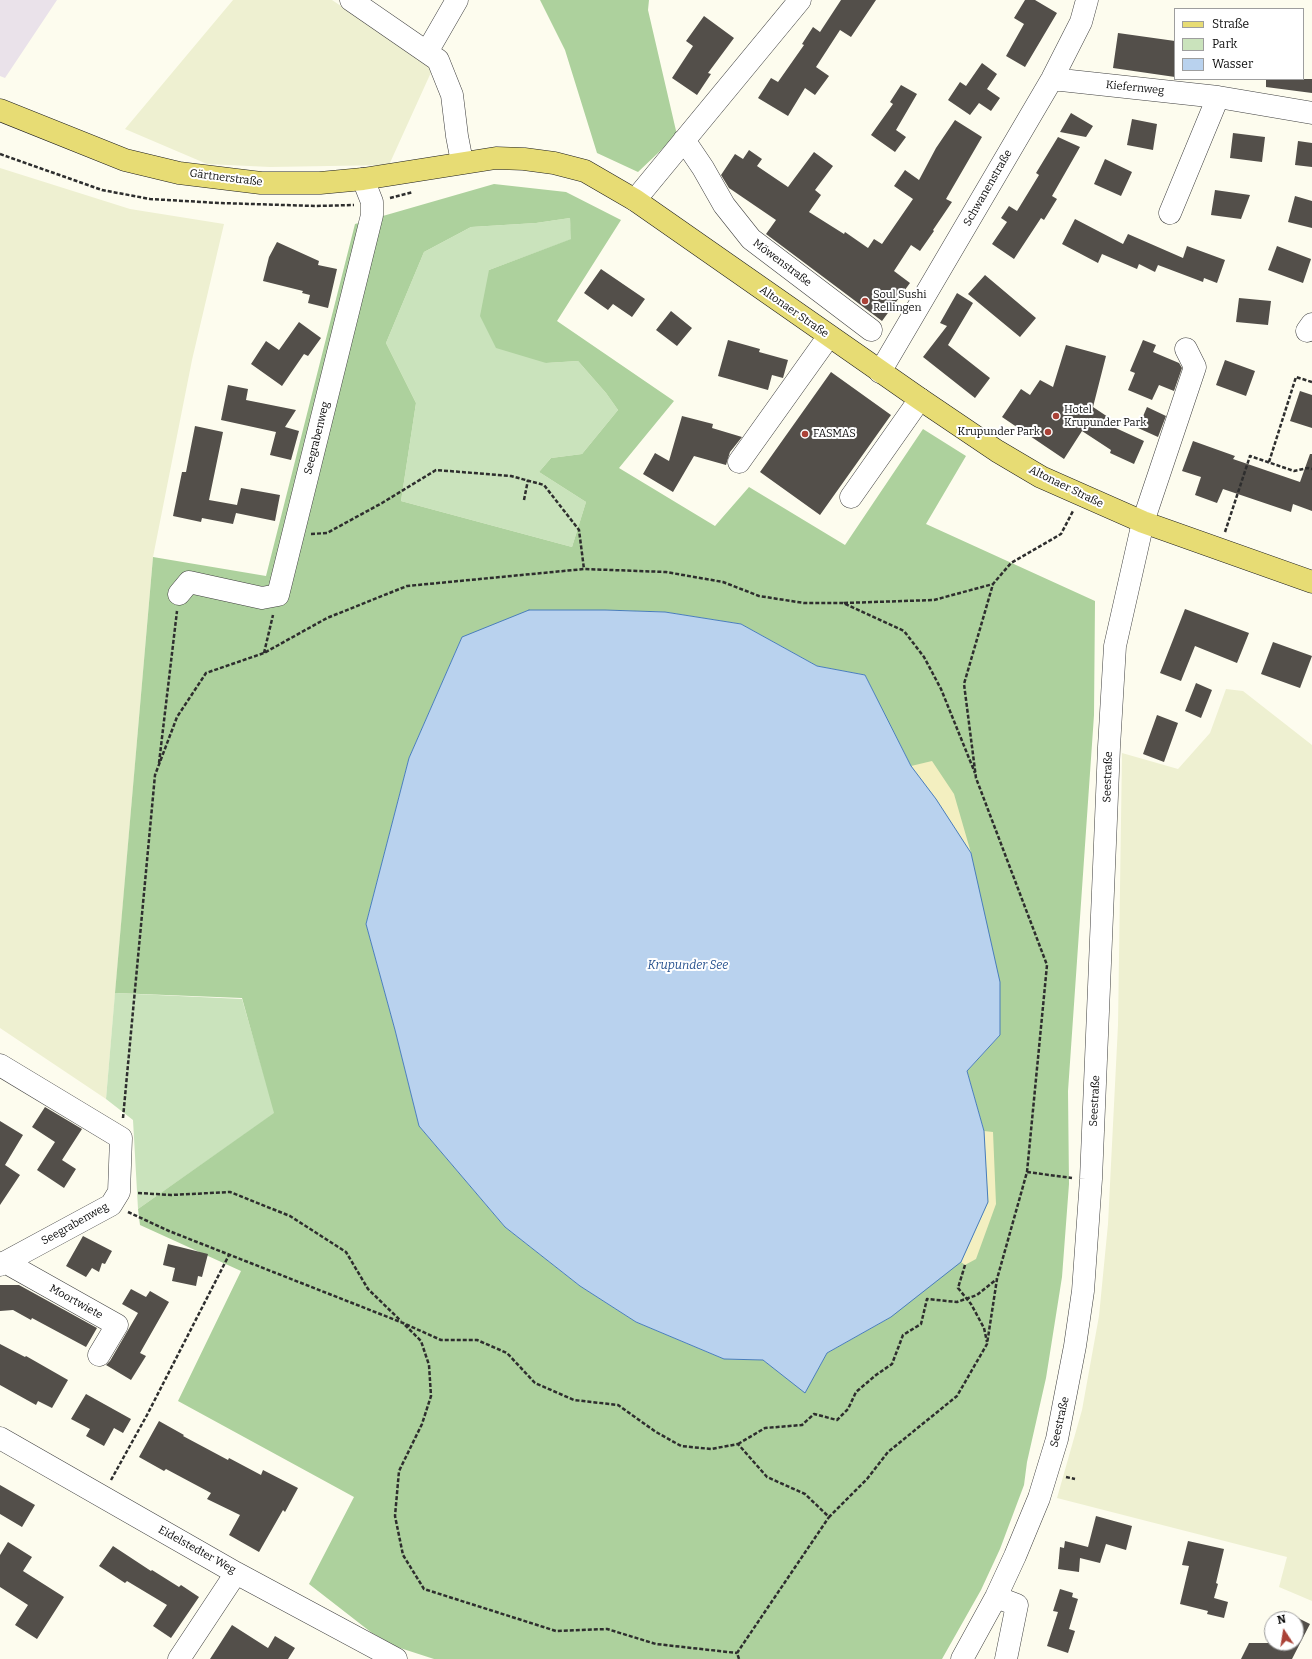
<!DOCTYPE html>
<meta charset="utf-8">
<style>
body{margin:0}
#map{position:relative;width:1312px;height:1659px;overflow:hidden;background:#fdfcee;font-family:Bitter,serif}
canvas{display:block}
.legend{position:absolute;left:1174px;top:8px;width:130px;height:72px;box-sizing:border-box;background:#fff;border:1px solid #9e9e9e;margin:0;padding:5px 7px;list-style:none;font-size:12px;color:#0c0c0c}
.legend li{display:flex;align-items:center;gap:8px;height:20px}
.legend b{width:20px;border:1px solid #9e9e9e}
.north{position:absolute;left:1264px;top:1611px;width:40px;height:40px;box-sizing:border-box;background:#fff;border:1px solid #9e9e9e;border-radius:50%;rotate:348deg;font-size:11px;font-weight:700;line-height:16px;text-align:center;color:#0c0c0c}
.north::after{content:'';display:block;margin:auto;width:14px;height:18px;background:#aa4237;clip-path:polygon(50% 0,100% 100%,50% 72%,0 100%)}
</style>
<div id="map">
<canvas width="1312" height="1659"></canvas>
<ul class="legend">
<li><b style="height:5px;background:#e7dc74"></b>Straße</li>
<li><b style="height:11px;background:#cae3bc"></b>Park</li>
<li><b style="height:11px;background:#b9d2ee"></b>Wasser</li>
</ul>
<div class="north">N</div>
</div>
<script>
const c = document.querySelector('canvas').getContext('2d');
c.lineJoin = 'round';
function fill(path, color) {
  c.fillStyle = color;
  c.fill(path, 'evenodd');
}
function poly(rows) {
  const path = new Path2D();
  for (const r of rows) {
    path.moveTo(r[0], r[1]);
    for (let i = 2; i < r.length; i += 2) path.lineTo(r[i], r[i + 1]);
  }
  return path;
}
function strokePath(path, color, width, dash) {
  c.strokeStyle = color;
  c.lineWidth = width;
  c.lineCap = dash ? 'butt' : 'round';
  c.setLineDash(dash || []);
  c.stroke(path);
}
function write(font, color, halo, rows, align = 'center') {
  c.font = font + ' Bitter,serif';
  c.lineWidth = 4;
  c.setLineDash([]);
  c.textBaseline = 'middle';
  c.strokeStyle = halo;
  c.fillStyle = color;
  for (const [text, x, y, turn = 0] of rows) {
    c.save();
    c.translate(x, y);
    c.rotate((+turn || 0) * Math.PI / 180);
    c.textAlign = isNaN(turn) ? turn : align;
    if (halo) c.strokeText(text, 0, 0);
    c.fillText(text, 0, 0);
    c.restore();
  }
}
fill(poly([
 [0,0,57,0,5,78,0,76]
]), '#eae2ea');
fill(poly([
 [233,0,332,0,433,68,389,165,270,167,207,164,125,129],
 [0,168,130,209,224,224,192,360,153,557,106,1099,0,1028],
 [1226,689,1243,691,1312,745,1312,1601,1279,1587,1287,1557,1057,1498,1082,1410,1099,1316,1108,1224,1118,1025,1122,753,1178,769,1210,733]
]), '#eef0d1');
fill(poly([
 [570,218,572,239,489,270,546,363,578,361,606,393,618,410,582,454,551,458,539,472,586,502,572,547,401,501,416,403,386,343,424,252,471,227,536,223],
 [115,993,242,999,275,1113,138,1209,133,1120,106,1099]
]), '#cae3bc');
fill(poly([
 [540,0,649,0,648,10,677,135,638,172,597,153,565,50],
 [494,184,566,192,621,220,557,321,674,401,619,468,715,526,749,487,845,545,923,429,966,456,926,524,1095,601,1094,715,1068,1091,1069,1184,1062,1277,1046,1378,1027,1462,1024,1485,1000,1549,981,1590,942,1659,434,1659,397,1647,372,1633,309,1584,354,1497,178,1401,241,1271,140,1225,138,1209,274,1113,242,998,115,993,153,557,266,576,355,224],
 [570,218,571,239,489,270,480,316,496,348,546,363,578,361,606,393,618,410,582,454,551,458,539,472,586,502,572,547,401,501,416,403,386,343,424,252,471,227,536,223],
 [605,610,665,612,741,624,817,666,865,675,911,766,936,799,971,853,1000,1035,967,1071,984,1131,891,1317,827,1353,805,1392,763,1360,724,1359,636,1322,580,1286,505,1227,419,1126,395,1030,366,924,409,758,462,637]
]), '#add19d');
fill(poly([
 [932,761,954,794,971,853,936,799,911,766],
 [984,1131,993,1132,996,1204,976,1259,965,1265,961,1262,988,1202]
]), '#f3efc0');
const water = poly([
 [529,610,605,610,665,612,741,624,817,666,865,675,911,766,936,799,971,853,1000,982,1000,1035,967,1071,984,1131,988,1202,961,1262,891,1317,827,1353,805,1393,763,1360,724,1359,636,1322,580,1286,505,1227,419,1126,395,1030,366,924,409,758,462,637,529,610]
]);
fill(water, '#b9d2ee');
strokePath(water, '#497dbb', 1);
fill(poly([
 [841,0,876,0,851,37,840,30,816,67,829,76,815,95,805,88,788,116,758,98,771,78,778,82,804,45,802,44,813,27,820,32],
 [1025,0,1035,0,1057,13,1025,67,1006,56,1024,24,1014,18],
 [704,16,734,38,708,73,711,74,697,95,672,78,693,46,686,41],
 [1118,33,1175,41,1175,77,1113,68],
 [982,63,997,74,987,89,1000,98,991,111,979,103,970,115,948,100,960,82,966,86],
 [1266,79,1312,79,1312,93,1266,87],
 [901,85,917,94,896,130,906,137,895,152,871,135,893,104,890,102],
 [1071,113,1093,126,1086,137,1060,132],
 [1132,119,1157,124,1153,150,1127,145],
 [955,120,982,137,946,199,952,202,933,230,934,231,920,251,911,245,894,271,910,283,882,321,766,234,776,220,729,188,721,175,735,154,743,159,749,150,762,159,757,166,788,187,814,152,833,166,815,190,821,195,809,212,844,234,845,232,868,248,874,239,882,244,913,199,894,186,905,170,919,180,936,148],
 [1233,133,1265,137,1262,162,1230,158],
 [1058,137,1080,147,1052,196,1057,199,1044,220,1041,218,1014,259,992,244,1007,222,1001,218,1009,206,1017,211,1039,175,1036,173],
 [1298,141,1312,143,1312,167,1295,165],
 [1105,159,1132,172,1121,196,1094,184],
 [1215,190,1250,195,1241,219,1211,215],
 [1295,196,1312,201,1312,228,1288,222],
 [1075,219,1123,244,1128,234,1183,258,1187,246,1225,260,1217,283,1204,278,1203,282,1158,265,1155,272,1139,264,1137,269,1102,254,1098,263,1062,244],
 [277,242,319,261,318,265,337,269,328,308,308,303,310,295,302,293,303,291,263,281,269,257],
 [1277,246,1311,259,1303,283,1268,270],
 [601,269,645,299,632,317,613,304,608,310,584,293],
 [985,275,1036,318,1020,337,968,294],
 [957,293,973,303,948,345,990,378,975,398,923,357,947,326,940,323],
 [1239,298,1271,301,1268,325,1236,322],
 [671,311,692,328,677,346,656,330],
 [299,322,321,338,308,356,304,354,282,386,251,364,266,341,279,350],
 [728,340,760,349,759,352,788,360,783,378,772,375,768,390,718,376],
 [1143,340,1156,345,1153,352,1179,363,1182,368,1174,391,1159,385,1152,400,1128,390,1135,373,1130,371],
 [1066,345,1106,356,1093,407,1111,419,1107,424,1144,441,1134,464,1110,453,1111,450,1082,431,1064,459,1002,417,1021,389,1030,395,1040,380,1053,387],
 [1225,360,1255,371,1246,396,1216,385],
 [831,372,891,415,820,515,760,472],
 [228,385,248,389,246,400,296,410,285,427,299,431,291,460,270,455,276,432,221,420],
 [1300,391,1312,395,1312,428,1290,421],
 [1147,407,1166,416,1158,437,1138,428],
 [682,416,713,424,712,428,742,437,730,452,726,465,694,456,673,492,643,474,655,453,669,461],
 [195,426,223,432,209,500,237,505,241,488,280,495,275,521,236,513,233,524,202,518,201,522,173,516,182,472,186,472],
 [1193,441,1235,456,1233,459,1300,482,1310,454,1312,454,1312,511,1293,504,1291,512,1223,489,1217,503,1195,495,1201,477,1182,471],
 [1185,609,1249,633,1237,663,1195,646,1181,681,1160,673],
 [1273,642,1312,656,1300,688,1261,674],
 [1196,683,1212,690,1201,718,1185,711],
 [1157,715,1178,723,1164,762,1143,754],
 [45,1107,82,1129,62,1160,76,1169,64,1188,37,1170,55,1142,32,1127],
 [0,1121,23,1135,5,1165,20,1175,0,1205],
 [83,1236,112,1251,105,1264,102,1263,99,1272,92,1268,86,1277,66,1266],
 [168,1244,208,1254,202,1277,198,1276,196,1286,172,1281,175,1268,163,1265],
 [0,1285,19,1285,97,1328,86,1347,32,1318,31,1320,13,1310,0,1311],
 [131,1289,146,1297,150,1291,169,1302,140,1353,146,1356,131,1380,106,1365,110,1361,138,1313,122,1304],
 [0,1344,25,1357,26,1356,68,1380,52,1408,38,1401,36,1405,0,1385],
 [86,1394,131,1419,123,1433,114,1428,104,1446,86,1436,90,1429,71,1419],
 [159,1421,184,1435,183,1436,228,1460,229,1458,261,1475,263,1470,298,1488,285,1512,283,1510,259,1552,229,1535,240,1515,207,1499,211,1493,166,1469,164,1471,139,1457],
 [0,1485,35,1505,22,1527,0,1514],
 [1096,1516,1132,1526,1126,1550,1106,1544,1100,1563,1080,1558,1079,1572,1058,1569,1060,1547,1064,1548,1065,1541,1088,1547],
 [1188,1541,1224,1549,1216,1583,1218,1584,1214,1598,1228,1602,1224,1618,1207,1614,1208,1611,1180,1604,1189,1566,1182,1565],
 [8,1542,32,1557,23,1571,64,1597,37,1639,15,1625,28,1605,0,1587,0,1555],
 [113,1546,151,1571,152,1570,179,1587,181,1585,199,1597,171,1638,153,1626,167,1605,127,1581,125,1583,99,1566],
 [1060,1589,1073,1593,1072,1597,1078,1599,1069,1629,1075,1631,1068,1653,1047,1646,1058,1612,1053,1611],
 [1284,1611,1310,1624,1292,1659,1241,1659,1249,1643,1268,1643,1272,1636,1272,1643,1296,1643,1296,1619,1281,1619],
 [232,1625,268,1648,275,1636,295,1648,288,1659,210,1659]
]), '#534f4a');
const minor = poly([
 [351,0,438,60,452,95,457,136,462,162],
 [427,52,457,0],
 [1052,79,1218,97,1312,113],
 [684,140,703,168,724,205,751,239,871,330],
 [635,200,800,0],
 [1170,213,1218,97],
 [1307,331,1312,324],
 [880,372,1052,79,1081,22,1087,0],
 [739,462,829,336],
 [851,497,920,399],
 [179,594,189,582,262,598,278,595,372,215,372,202,363,179],
 [0,1065,121,1138,119,1192,111,1205,0,1265],
 [5,1262,117,1325,99,1355],
 [0,1438,236,1573,396,1659],
 [996,1597,1017,1605,1006,1659],
 [179,1659,236,1573],
 [962,1659,996,1597,1015,1556,1039,1498,1057,1439,1075,1346,1083,1291,1091,1179,1109,747,1115,646,1143,522,1195,367,1186,349]
]);
const major = poly([
 [0,110,125,160,179,173,261,183,320,183,363,179,496,158,524,159,554,163,585,171,635,200,920,399,997,451,1041,477,1143,522,1312,582]
]);
strokePath(minor, '#3f3f3f', 23);
strokePath(major, '#1d1d1d', 23);
strokePath(poly([
 [0,154,102,190,150,199,219,203,315,206,354,205],
 [390,198,413,192],
 [1269,462,1296,377,1312,382],
 [524,500,528,480],
 [1225,532,1250,456,1294,471,1308,468,1312,469],
 [311,534,327,533,382,503,436,470,511,476,544,485,579,530,584,569],
 [844,603,934,600,993,584],
 [264,653,273,615],
 [159,763,177,611],
 [123,1118,155,775,177,717,206,673,264,653,327,618,407,586,584,569,666,572,723,582,759,596,804,603,843,603,904,631,924,657,941,689,975,773],
 [1027,1172,1072,1178],
 [138,1193,171,1195,230,1192,290,1216,346,1252,368,1289,401,1321],
 [128,1212,169,1231,403,1323,441,1340,477,1340,507,1353,535,1383,574,1400,618,1405,656,1432,681,1446,711,1449,738,1444,767,1477,805,1494,829,1517,867,1479,888,1452,957,1396,987,1344,997,1279,1027,1172,1047,965,976,778,964,684,993,584,1011,563,1061,534,1073,511],
 [965,1265,958,1288,971,1304,984,1328,987,1342],
 [405,1325,421,1341,429,1365,431,1396,422,1424,399,1471,395,1516,403,1555,424,1589,556,1631,607,1629,656,1644,737,1653],
 [738,1444,765,1428,802,1425,814,1414,837,1420,848,1409,856,1392,876,1375,892,1364,903,1335,921,1324,927,1299,957,1302,977,1295,997,1279],
 [1066,1477,1075,1479],
 [111,1480,147,1415,229,1255],
 [739,1659,737,1653,829,1517]
]), '#2e2e2e', 2.5, [4, 2]);
strokePath(minor, '#fff', 22);
strokePath(major, '#e7dc74', 22);
for (const [x, y, r, color] of [
 [865,301,4,"#aa4237"],
 [1056,416,4,"#aa4237"],
 [1048,432,4,"#aa4237"],
 [805,434,4,"#aa4237"]
]) {
  const dot = new Path2D();
  dot.arc(x, y, r, 0, 2 * Math.PI);
  c.fillStyle = color;
  c.fill(dot);
  strokePath(dot, '#fff', 1.5);
}
write('11px', '#0c0c0c', '#fff', [
 ["Kiefernweg",1135,88,6],
 ["Gärtnerstraße",226,178,7],
 ["Schwanenstraße",988,188,-60],
 ["Möwenstraße",782,263,37],
 ["Altonaer Straße",794,312,35],
 ["Seegrabenweg",317,438,-76],
 ["Altonaer Straße",1066,487,26],
 ["Seestraße",1108,777,-88],
 ["Seestraße",1095,1101,-87],
 ["Seegrabenweg",75,1224,-29],
 ["Moortwiete",76,1302,29],
 ["Seestraße",1060,1422,-77],
 ["Eidelstedter Weg",197,1550,29]
]);
write('11px', '#0c0c0c', '#fff', [
 ["Soul Sushi",873,295],
 ["Rellingen",873,308],
 ["Hotel",1064,410],
 ["Krupunder Park",1064,423],
 ["Krupunder Park",1040,432,"right"],
 ["FASMAS",813,434]
], 'left');
write('italic 12px', '#26518e', '#fff', [
 ["Krupunder See",688,966]
]);
</script>
